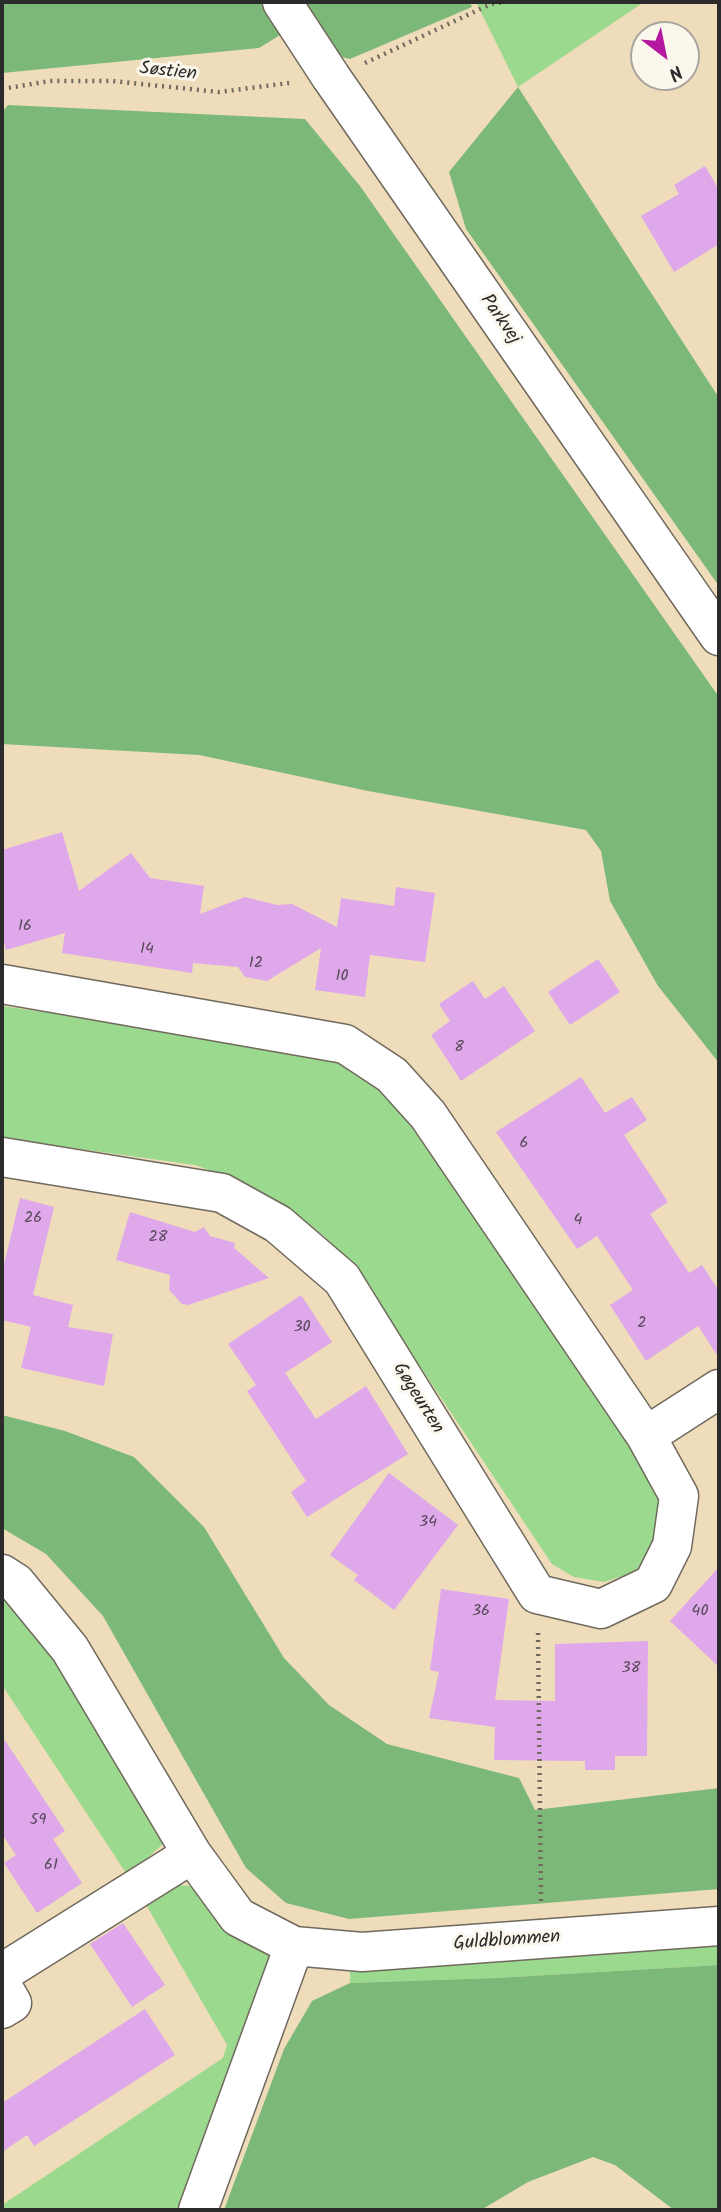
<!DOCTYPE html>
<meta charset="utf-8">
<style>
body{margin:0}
#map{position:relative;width:721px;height:2212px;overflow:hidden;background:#efdcbb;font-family:Kalam,sans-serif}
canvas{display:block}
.frame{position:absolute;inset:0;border:4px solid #2b2b2b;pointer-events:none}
.north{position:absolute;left:630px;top:21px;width:70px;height:70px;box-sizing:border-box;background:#fbf7ec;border:2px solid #a8a59f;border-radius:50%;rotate:148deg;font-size:19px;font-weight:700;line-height:28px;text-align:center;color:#2b2b2b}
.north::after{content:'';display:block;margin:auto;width:24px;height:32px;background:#b5179e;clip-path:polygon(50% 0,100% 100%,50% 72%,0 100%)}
</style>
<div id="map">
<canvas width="721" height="2212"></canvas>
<div class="frame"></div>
<div class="north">N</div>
</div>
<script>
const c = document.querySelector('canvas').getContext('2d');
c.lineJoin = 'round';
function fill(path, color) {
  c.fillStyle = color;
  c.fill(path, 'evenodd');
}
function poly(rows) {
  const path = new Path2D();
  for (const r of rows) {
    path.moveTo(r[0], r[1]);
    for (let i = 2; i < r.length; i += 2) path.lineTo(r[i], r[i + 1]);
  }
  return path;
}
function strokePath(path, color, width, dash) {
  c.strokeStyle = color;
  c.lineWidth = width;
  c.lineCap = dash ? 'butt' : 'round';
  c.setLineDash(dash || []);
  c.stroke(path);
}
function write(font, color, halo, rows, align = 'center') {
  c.font = font + ' Kalam,sans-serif';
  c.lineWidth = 6;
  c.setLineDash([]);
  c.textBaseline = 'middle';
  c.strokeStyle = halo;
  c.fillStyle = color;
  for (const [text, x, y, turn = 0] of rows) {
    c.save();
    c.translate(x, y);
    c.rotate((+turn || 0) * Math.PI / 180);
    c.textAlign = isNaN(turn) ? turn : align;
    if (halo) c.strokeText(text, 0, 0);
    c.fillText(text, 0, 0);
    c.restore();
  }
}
fill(poly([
 [476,2,644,2,518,87],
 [2,1006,206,1035,338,1062,368,1079,407,1110,621,1421,666,1504,654,1558,631,1573,604,1582,574,1577,552,1564,353,1266,324,1236,283,1206,244,1183,195,1165,2,1138],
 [2,1588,51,1634,166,1841,128,1876,2,1685],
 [176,1884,200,1888,269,1952,271,1974,186,2210,2,2210,2,2205,223,2058,227,2045,145,1903],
 [719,1943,719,1965,496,1978,350,1983,350,1966]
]), '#9bd98e');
fill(poly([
 [2,2,265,2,285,32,259,48,2,73],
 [296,2,470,2,472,7,350,59,330,54],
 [518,87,719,398,719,586,466,229,449,172],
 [8,105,305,119,360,186,719,697,719,1063,658,986,610,901,601,851,586,830,368,791,199,755,2,744,2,112],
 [2,1415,65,1431,134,1457,204,1527,284,1658,329,1705,387,1744,519,1778,535,1810,719,1788,719,1889,349,1919,286,1903,246,1868,103,1616,46,1554,2,1528],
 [719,1965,719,2210,674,2210,615,2165,593,2157,528,2182,481,2210,224,2210,284,2049,312,2001,350,1983,496,1978]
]), '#7cb979');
fill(poly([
 [705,166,719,190,719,244,674,272,641,216,679,194,674,185],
 [62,832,79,891,131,853,150,878,204,886,200,914,245,897,277,905,292,904,337,927,341,898,394,906,396,887,435,893,425,962,370,955,365,997,315,990,321,948,267,981,245,977,238,967,193,963,192,973,62,953,65,933,6,950,2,934,2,850],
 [598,959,620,992,570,1025,548,992],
 [473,981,485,999,504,986,535,1031,461,1081,431,1035,450,1021,439,1004],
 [581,1077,605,1113,632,1097,647,1120,624,1135,668,1202,650,1214,689,1273,702,1265,719,1291,719,1358,698,1326,646,1361,610,1305,633,1290,597,1236,577,1249,496,1132],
 [20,1198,54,1207,33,1295,73,1305,68,1327,113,1334,104,1386,21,1368,31,1327,2,1320,2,1273],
 [130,1212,195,1232,204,1227,210,1236,235,1243,234,1248,269,1278,188,1305,182,1304,169,1290,170,1275,116,1260],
 [301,1295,332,1342,285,1373,316,1419,366,1386,408,1454,307,1517,291,1492,306,1481,247,1391,256,1385,228,1344],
 [389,1473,458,1525,394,1610,354,1580,358,1575,330,1555],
 [719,1567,719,1667,670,1621],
 [441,1589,509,1599,495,1700,555,1701,555,1644,648,1641,647,1756,615,1756,615,1770,585,1770,585,1761,494,1760,495,1727,429,1718,439,1672,430,1670],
 [2,1736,65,1831,53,1839,82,1883,37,1913,4,1863,16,1855,2,1834],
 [123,1923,165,1985,132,2007,90,1944],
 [145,2009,175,2055,34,2146,27,2135,2,2152,2,2103]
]), '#dfa8ea');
const minor = poly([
 [282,2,331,77,719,636],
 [2,984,345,1044,392,1075,428,1115,646,1436,679,1496,672,1546,653,1584,601,1609,537,1594,342,1279,278,1224,222,1193,2,1157],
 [646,1436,719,1389],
 [2,1574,16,1583,70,1649,192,1854,238,1917,294,1946,362,1952,719,1926],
 [2,1973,192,1854],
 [2,1986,12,2003,2,2009],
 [198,2210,294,1946]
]);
strokePath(minor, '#70695d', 41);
strokePath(poly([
 [365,63,491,4,505,2],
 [2,89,50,81,112,81,219,92,289,83],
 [538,1633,541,1901]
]), '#70695d', 4.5, [2, 5]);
strokePath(minor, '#fff', 38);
write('16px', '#584a5b', null, [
 ["16",25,927],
 ["14",147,950],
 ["12",256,964],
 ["10",342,977],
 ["8",459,1048],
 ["6",524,1144],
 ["26",33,1219],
 ["4",578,1221],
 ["28",158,1238],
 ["2",642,1324],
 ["30",302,1328],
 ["34",428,1523],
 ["36",481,1612],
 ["40",700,1612],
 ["38",631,1669],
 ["59",38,1821],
 ["61",51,1866]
]);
write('19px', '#2b2b2b', '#fbf7ec', [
 ["Søstien",168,73,6],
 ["Parkvej",499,320,55],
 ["Gøgeurten",417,1399,58],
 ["Guldblommen",507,1942,-4]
]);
</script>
